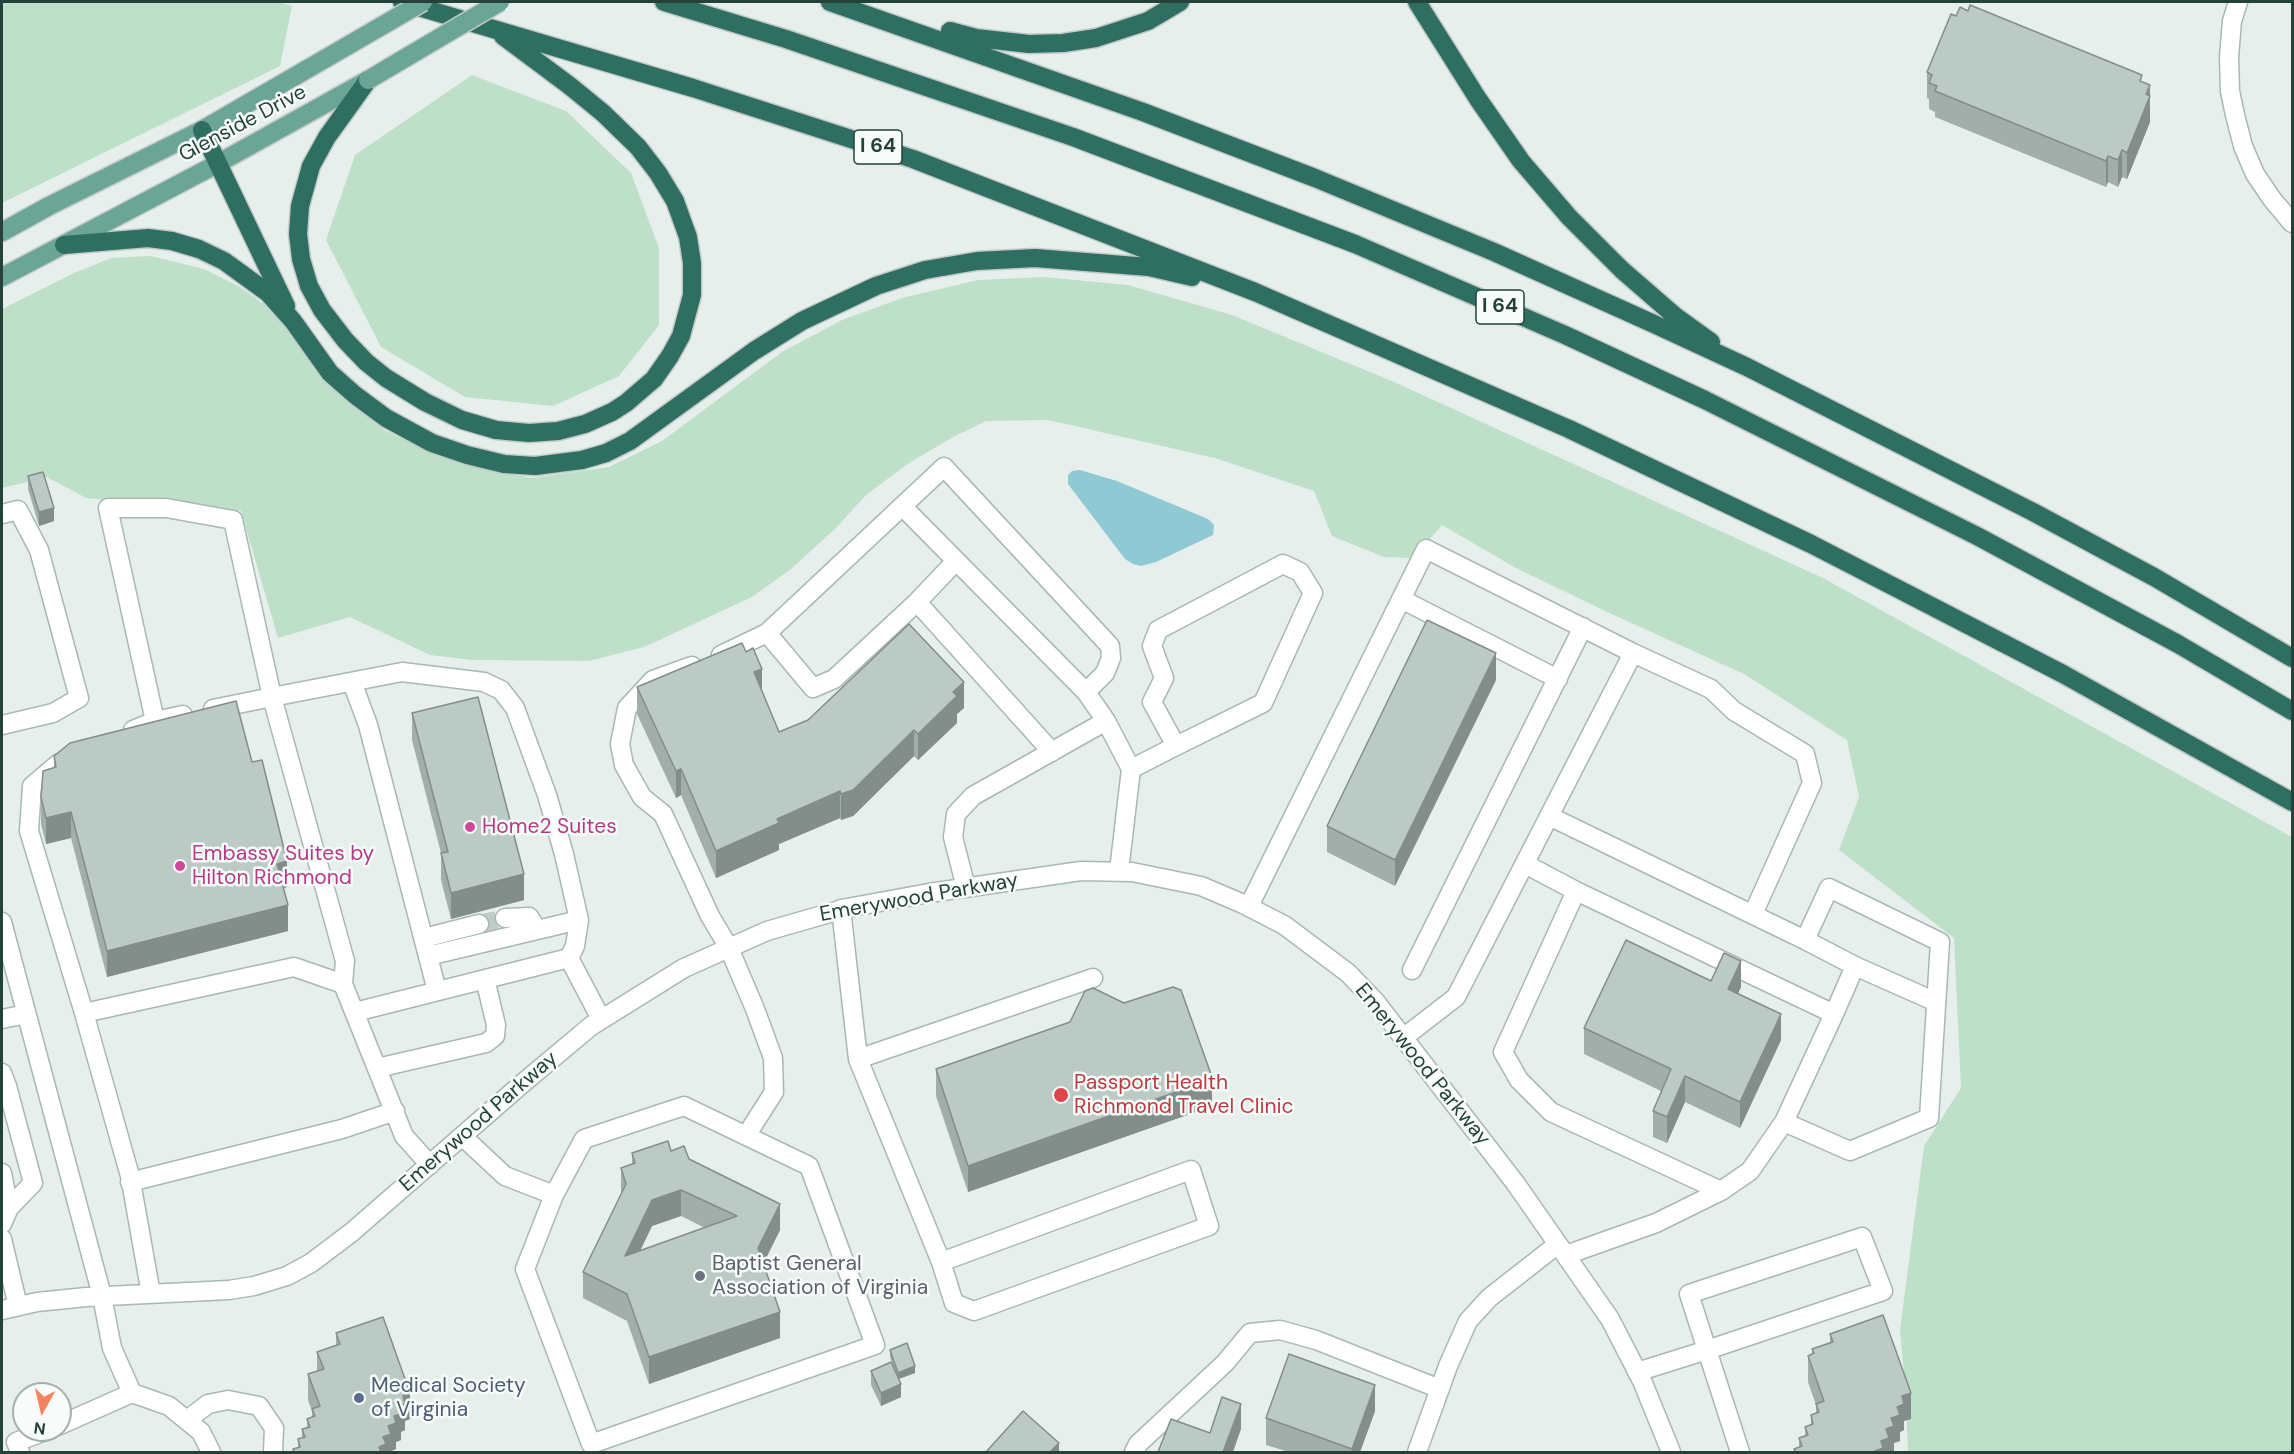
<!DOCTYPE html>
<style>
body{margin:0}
#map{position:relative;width:2294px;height:1454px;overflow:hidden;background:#e6efeb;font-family:"DM Sans",sans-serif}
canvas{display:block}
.frame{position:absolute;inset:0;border:3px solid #24423a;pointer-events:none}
.north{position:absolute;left:12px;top:1382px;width:60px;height:60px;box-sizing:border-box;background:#f7fbf9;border:2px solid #a3b1ad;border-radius:50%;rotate:188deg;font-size:16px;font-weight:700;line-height:24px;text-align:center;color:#24423a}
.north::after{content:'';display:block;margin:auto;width:21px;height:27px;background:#f4845f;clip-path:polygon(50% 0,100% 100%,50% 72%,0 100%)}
</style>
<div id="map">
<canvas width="2294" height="1454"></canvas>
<div class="frame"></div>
<div class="north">N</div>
</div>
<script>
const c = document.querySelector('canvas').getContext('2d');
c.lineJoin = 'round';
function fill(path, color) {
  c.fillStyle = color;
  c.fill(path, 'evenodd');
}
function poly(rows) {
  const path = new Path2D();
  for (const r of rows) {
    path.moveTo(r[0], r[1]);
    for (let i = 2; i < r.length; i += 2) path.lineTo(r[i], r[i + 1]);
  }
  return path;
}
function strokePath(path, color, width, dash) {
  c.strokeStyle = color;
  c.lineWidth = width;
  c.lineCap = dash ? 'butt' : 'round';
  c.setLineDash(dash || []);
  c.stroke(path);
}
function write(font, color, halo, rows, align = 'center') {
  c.font = font + ' "DM Sans",sans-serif';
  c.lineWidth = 5;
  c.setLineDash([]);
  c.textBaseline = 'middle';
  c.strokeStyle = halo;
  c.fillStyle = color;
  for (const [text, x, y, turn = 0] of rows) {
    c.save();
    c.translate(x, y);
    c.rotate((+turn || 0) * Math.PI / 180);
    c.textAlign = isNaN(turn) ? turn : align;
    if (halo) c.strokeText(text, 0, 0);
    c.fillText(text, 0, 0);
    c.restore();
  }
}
fill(poly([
 [2,2,278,2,292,6,280,66,2,203],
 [472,75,566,111,631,173,659,248,659,325,619,376,553,406,465,397,381,347,326,240,355,155],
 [151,256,204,269,240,287,270,309,292,332,313,363,384,430,424,449,478,468,533,478,609,467,662,441,782,352,842,320,902,298,978,280,1044,277,1128,285,1232,315,1394,382,1823,578,2292,837,2292,1452,1908,1452,1905,1382,1900,1330,1924,1146,1961,1088,1954,938,1839,850,1859,797,1847,740,1744,674,1605,611,1514,567,1442,525,1413,558,1384,557,1332,536,1314,491,1215,458,1048,420,986,421,955,436,909,463,866,495,836,528,791,569,752,597,644,647,589,661,473,660,430,655,350,617,278,638,241,511,86,498,47,477,2,488,2,309,74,273,111,258]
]), '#bfe0c8');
fill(poly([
 [1080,470,1117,481,1208,519,1214,525,1213,535,1156,562,1141,566,1133,564,1125,559,1068,484,1068,475,1072,471]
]), '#8ec9d4');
strokePath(poly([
 [479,924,505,918]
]), '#bfccc8', 18, [18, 9]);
const minor = poly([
 [2238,2,2232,21,2229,57,2230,91,2235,115,2243,146,2255,174,2272,199,2292,223],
 [903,507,1086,692],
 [2,514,18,510,39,550,79,698,53,713,2,725],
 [956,561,917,602,1052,752],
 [1401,599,1558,679],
 [767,633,813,688,834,679,917,602],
 [1633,653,1711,689,1734,711,1805,754,1812,783,1753,914],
 [721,655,767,633,944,467,1110,646,1111,658,1105,673,1086,692,1106,721],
 [692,666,653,680,627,708,620,744,624,765,642,797,663,814,710,916,729,948,755,1009,773,1058,774,1092,746,1136],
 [352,682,368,725,437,991],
 [155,721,183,715],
 [133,730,155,721,108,508,166,508,233,520,272,697,213,709],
 [59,763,32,786,29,831,84,1013],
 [1549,816,1805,940,1829,888,1940,942,1929,1118,1850,1151,1784,1122],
 [1525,864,1576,891],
 [1119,871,1131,769,1176,746,1263,703,1313,593,1300,572,1283,564,1158,630,1152,646,1164,678,1152,702,1176,746],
 [966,888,953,837,956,814,973,796,1106,721,1131,769],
 [1249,906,1426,549,1633,653,1456,997,1403,1038],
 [841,909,858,1059,941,1262,1191,1170,1209,1226,974,1311,954,1303,941,1262],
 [505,918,529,917,537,929],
 [2,922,102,1296,112,1348,132,1393],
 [424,938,479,924],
 [1805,940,1855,966,1834,1014],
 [428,956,579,920],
 [1855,966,1936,1002],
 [1412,970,1583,627],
 [343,984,345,961,272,697,402,672,484,682,501,690,515,708,547,795,564,854,579,920,575,946,569,958,601,1019],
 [355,1012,569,958],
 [2,1019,26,1014],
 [858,1059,1093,978],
 [377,1068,486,1043,495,1036,496,1025,485,979],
 [2,1073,7,1086,33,1183,9,1208],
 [462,1136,505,1176,554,1195,525,1269,591,1444,875,1345,809,1166,684,1106,584,1139,554,1195],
 [2,1173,9,1208,2,1224],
 [130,1182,342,1129,395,1111],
 [1862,1237,1883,1291,1707,1350,1689,1294,1862,1237],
 [2,1239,18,1306],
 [1566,1255,1656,1223,1721,1191,1551,1112,1519,1080,1503,1052,1576,891,1834,1014,1784,1122,1750,1171,1721,1191],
 [151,1294,130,1176,84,1013,294,967,343,984,404,1136,430,1165],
 [2,1310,37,1302,86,1297,229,1290,254,1286,287,1276,311,1263,352,1232,523,1083,591,1026,684,968,767,931,847,908,929,893,1081,871,1132,872,1201,886,1241,903,1284,925,1348,973,1375,1001,1516,1184,1610,1319,1643,1383,1671,1452],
 [1637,1372,1707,1350,1740,1452],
 [187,1420,208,1404,228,1400,259,1406,274,1428,273,1452],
 [60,1425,132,1393,169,1406,201,1432,211,1452],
 [20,1452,16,1442,48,1430],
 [1134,1452,1138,1444,1225,1363,1250,1333,1280,1330,1316,1340,1440,1389],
 [1417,1452,1448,1366,1468,1321,1489,1298,1558,1244]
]);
const major = poly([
 [2,232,49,206,202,130,304,71],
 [2,277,217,164,368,80]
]);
const highway = poly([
 [402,2,693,88,913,159,1255,292,1569,429,1811,544,2063,674,2292,802],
 [664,2,786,39,1073,137,1355,244,1565,335,1705,400,1977,536,2178,644,2292,711],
 [830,2,1143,112,1315,178,1494,252,1654,324,1747,367,2033,512,2154,577,2292,658],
 [1417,2,1478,99,1521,161,1569,217,1622,270,1675,316,1711,342],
 [950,31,976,38,1029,44,1063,43,1096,38,1148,21,1180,2],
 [368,80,327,137,311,166,300,206,298,234,301,259,309,286,322,310,345,340,366,362,386,378,425,402,462,420,496,430,529,433,558,431,585,424,612,412,626,403,654,379,670,356,681,336,692,295,692,263,688,237,675,201,658,173,638,147,603,113,570,86,503,36],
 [202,130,286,306],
 [64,245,148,238,172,241,199,249,224,261,268,293,293,321,330,373,355,395,386,418,432,443,467,455,504,464,535,466,582,460,606,453,630,441,754,351,802,321,876,286,925,270,977,261,1035,258,1149,267,1192,277]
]);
strokePath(minor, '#a8b8b2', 21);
strokePath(major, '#c2cac8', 21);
strokePath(highway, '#c2cac8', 21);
strokePath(minor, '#fff', 18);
strokePath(major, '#6aa596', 18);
strokePath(highway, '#2f6f62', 18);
const majorBridge = poly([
 [304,71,423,2],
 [368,80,500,2]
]);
strokePath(majorBridge, '#c2cac8', 21, []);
strokePath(majorBridge, '#6aa596', 18);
fill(poly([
 [1968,11,2142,82,2150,96,2150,122,2127,179,2122,177,2118,187,2108,182,2106,187,1935,117,1935,112,1929,109,1929,99,1927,98,1927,72,1956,16],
 [28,476,54,521,39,526,28,489],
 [1496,680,1395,886,1327,852,1327,826],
 [637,687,762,690,779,732,964,708,957,714,957,723,918,760,914,756,853,816,841,820,840,818,779,844,779,850,716,878,681,795,676,798,637,714],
 [412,713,524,900,451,919,441,880,441,853,412,740],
 [54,756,252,762,287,887,284,888,288,931,107,977,71,838,46,844,41,824,41,797,54,768],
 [1711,981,1741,987,1738,993,1781,1040,1740,1128,1685,1102,1667,1143,1653,1137,1653,1111,1661,1091,1584,1054,1584,1028],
 [936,1069,1212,1103,1207,1105,1207,1108,968,1192,936,1096],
 [671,1151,689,1159,780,1230,763,1264,780,1338,649,1384,627,1321,583,1298,583,1272,621,1195,621,1168,632,1164,632,1153],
 [681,1216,705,1228,640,1251,652,1226],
 [336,1333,410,1419,405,1421,405,1430,401,1432,401,1440,396,1442,396,1449,391,1451,391,1452,293,1452,293,1449,298,1447,298,1439,302,1438,302,1429,307,1428,307,1419,312,1417,312,1411,308,1400,308,1374,317,1371,317,1352,336,1345],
 [1830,1334,1911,1419,1904,1421,1904,1430,1900,1432,1900,1441,1894,1443,1894,1452,1794,1452,1794,1449,1799,1447,1799,1438,1805,1436,1805,1427,1811,1425,1811,1415,1816,1413,1816,1405,1808,1382,1808,1356,1812,1354,1812,1349,1830,1342],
 [890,1350,915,1373,899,1379,901,1397,881,1406,871,1385,871,1371,894,1369,890,1357],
 [1375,1411,1360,1452,1289,1452,1266,1445,1266,1418]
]), '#a1aea9');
fill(poly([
 [2150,85,2150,122,2127,179,2127,153],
 [2122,150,2122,177,2118,187,2118,160],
 [2108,156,2108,182,2106,187,2106,161],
 [54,508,54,521,39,526,39,512],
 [1496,653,1496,680,1395,886,1395,860],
 [762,669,762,695,754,672],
 [964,682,964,708,957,714,957,723,918,760,918,734,953,692],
 [914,730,914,756,853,816,841,820,841,794],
 [681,769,681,795,676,798,676,771],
 [840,791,840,818,779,844,779,850,716,878,716,851,777,819],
 [71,812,71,838,46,844,46,818],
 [287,861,287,887,277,890,277,864],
 [524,874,524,900,451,919,451,893],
 [288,905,288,931,107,977,107,951],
 [1741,961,1741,987,1728,1015,1728,989],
 [1781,1014,1781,1040,1740,1128,1740,1102],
 [1685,1076,1685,1102,1667,1143,1667,1117],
 [1212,1077,1212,1103,1207,1105,1207,1108,968,1192,968,1166],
 [681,1190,681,1216,652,1226,625,1282,625,1256,652,1200],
 [780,1204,780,1230,758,1274,758,1248],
 [780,1312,780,1338,649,1384,649,1357],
 [915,1366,915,1373,898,1379,898,1373],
 [901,1384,901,1397,881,1406,881,1393],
 [1375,1385,1375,1411,1360,1452,1352,1452,1352,1449],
 [410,1393,410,1419,405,1421,405,1430,401,1432,401,1440,396,1442,396,1449,391,1451,391,1452,379,1452,379,1447,403,1396],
 [1911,1393,1911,1419,1904,1421,1904,1430,1900,1432,1900,1441,1894,1443,1894,1452,1875,1452,1902,1396],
 [1241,1404,1241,1429,1233,1452,1223,1452],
 [1059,1443,1059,1452,1050,1452]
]), '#838d89');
const building = poly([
 [1970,5,2142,75,2140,81,2150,85,2146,94,2150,96,2127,153,2122,150,2118,160,2108,156,2106,161,1935,91,1937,86,1929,83,1932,75,1927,72,1951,14,1956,16,1960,7,1968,11,1970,5],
 [43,472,54,508,39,512,28,476,43,472],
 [1427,620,1496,653,1395,860,1327,826,1427,620],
 [909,624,964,682,953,692,957,696,918,734,914,730,853,790,841,794,840,791,777,819,779,823,716,851,681,769,676,771,637,687,742,643,746,652,753,648,762,669,754,672,779,732,808,720,909,624],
 [478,697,524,874,451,893,441,853,448,852,412,713,478,697],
 [236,701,252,762,262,760,287,861,277,864,288,905,107,951,71,812,46,818,41,797,43,771,56,767,54,756,70,743,236,701],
 [1626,940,1711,981,1724,953,1741,961,1728,989,1781,1014,1740,1102,1685,1076,1667,1117,1653,1111,1671,1069,1584,1028,1626,940],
 [1173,987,1181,990,1212,1077,1206,1079,1207,1081,968,1166,936,1069,1070,1022,1085,991,1093,988,1124,1003,1173,987],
 [668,1141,671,1151,684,1146,689,1159,780,1204,758,1248,780,1312,649,1357,627,1294,583,1272,626,1184,621,1168,635,1163,632,1153,668,1141],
 [681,1190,737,1216,625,1256,652,1200,681,1190],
 [1883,1315,1911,1393,1902,1396,1904,1404,1897,1407,1900,1415,1891,1418,1894,1426,1886,1429,1889,1438,1881,1441,1883,1448,1875,1451,1876,1452,1796,1452,1794,1449,1802,1446,1799,1438,1808,1435,1805,1427,1813,1424,1811,1415,1819,1412,1816,1404,1824,1401,1808,1356,1814,1353,1812,1349,1833,1342,1830,1334,1883,1315],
 [383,1317,410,1393,403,1396,405,1404,398,1406,401,1414,394,1416,396,1423,388,1426,391,1434,383,1437,386,1444,379,1447,381,1452,294,1452,293,1449,300,1447,298,1439,305,1437,302,1429,310,1427,307,1419,315,1416,312,1409,320,1406,308,1374,324,1369,317,1352,340,1344,336,1333,383,1317],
 [907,1343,915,1366,898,1373,890,1350,907,1343],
 [1289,1354,1375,1385,1352,1449,1266,1418,1289,1354],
 [891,1362,901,1384,881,1393,871,1371,891,1362],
 [1222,1397,1241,1404,1223,1452,1158,1452,1171,1419,1210,1433,1222,1397],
 [1023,1411,1059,1443,1050,1452,986,1452,1023,1411]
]);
fill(building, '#bbcac4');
strokePath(building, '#838d89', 1.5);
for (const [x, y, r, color] of [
 [470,827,6,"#d1479c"],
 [180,866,6,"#d1479c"],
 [1061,1095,8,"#e0444e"],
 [700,1276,6,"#6b7280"],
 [359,1398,6,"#5c6f8a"]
]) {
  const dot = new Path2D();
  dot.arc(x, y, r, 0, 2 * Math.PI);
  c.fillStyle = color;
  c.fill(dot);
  strokePath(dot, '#f7fbf9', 2);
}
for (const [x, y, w] of [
 [878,147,48],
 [1500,307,48]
]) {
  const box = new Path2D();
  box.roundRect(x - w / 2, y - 17, w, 34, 4.5);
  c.fillStyle = '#f7fbf9';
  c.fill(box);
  strokePath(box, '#24423a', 1.5);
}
write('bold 20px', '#24423a', null, [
 ["I 64",878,147],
 ["I 64",1500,307]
]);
write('21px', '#24423a', '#f7fbf9', [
 ["Glenside Drive",243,124,-28],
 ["Emerywood Parkway",919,898,-10],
 ["Emerywood Parkway",1422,1065,51],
 ["Emerywood Parkway",479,1122,-41]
]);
write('21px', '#b23c85', '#f7fbf9', [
 ["Home2 Suites",482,827],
 ["Embassy Suites by",192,854],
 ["Hilton Richmond",192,878]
], 'left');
write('21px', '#be3a42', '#f7fbf9', [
 ["Passport Health",1074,1083],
 ["Richmond Travel Clinic",1074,1107]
], 'left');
write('21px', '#5b616d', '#f7fbf9', [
 ["Baptist General",712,1264],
 ["Association of Virginia",712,1288]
], 'left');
write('21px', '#4e5e75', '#f7fbf9', [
 ["Medical Society",371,1386],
 ["of Virginia",371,1410]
], 'left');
</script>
